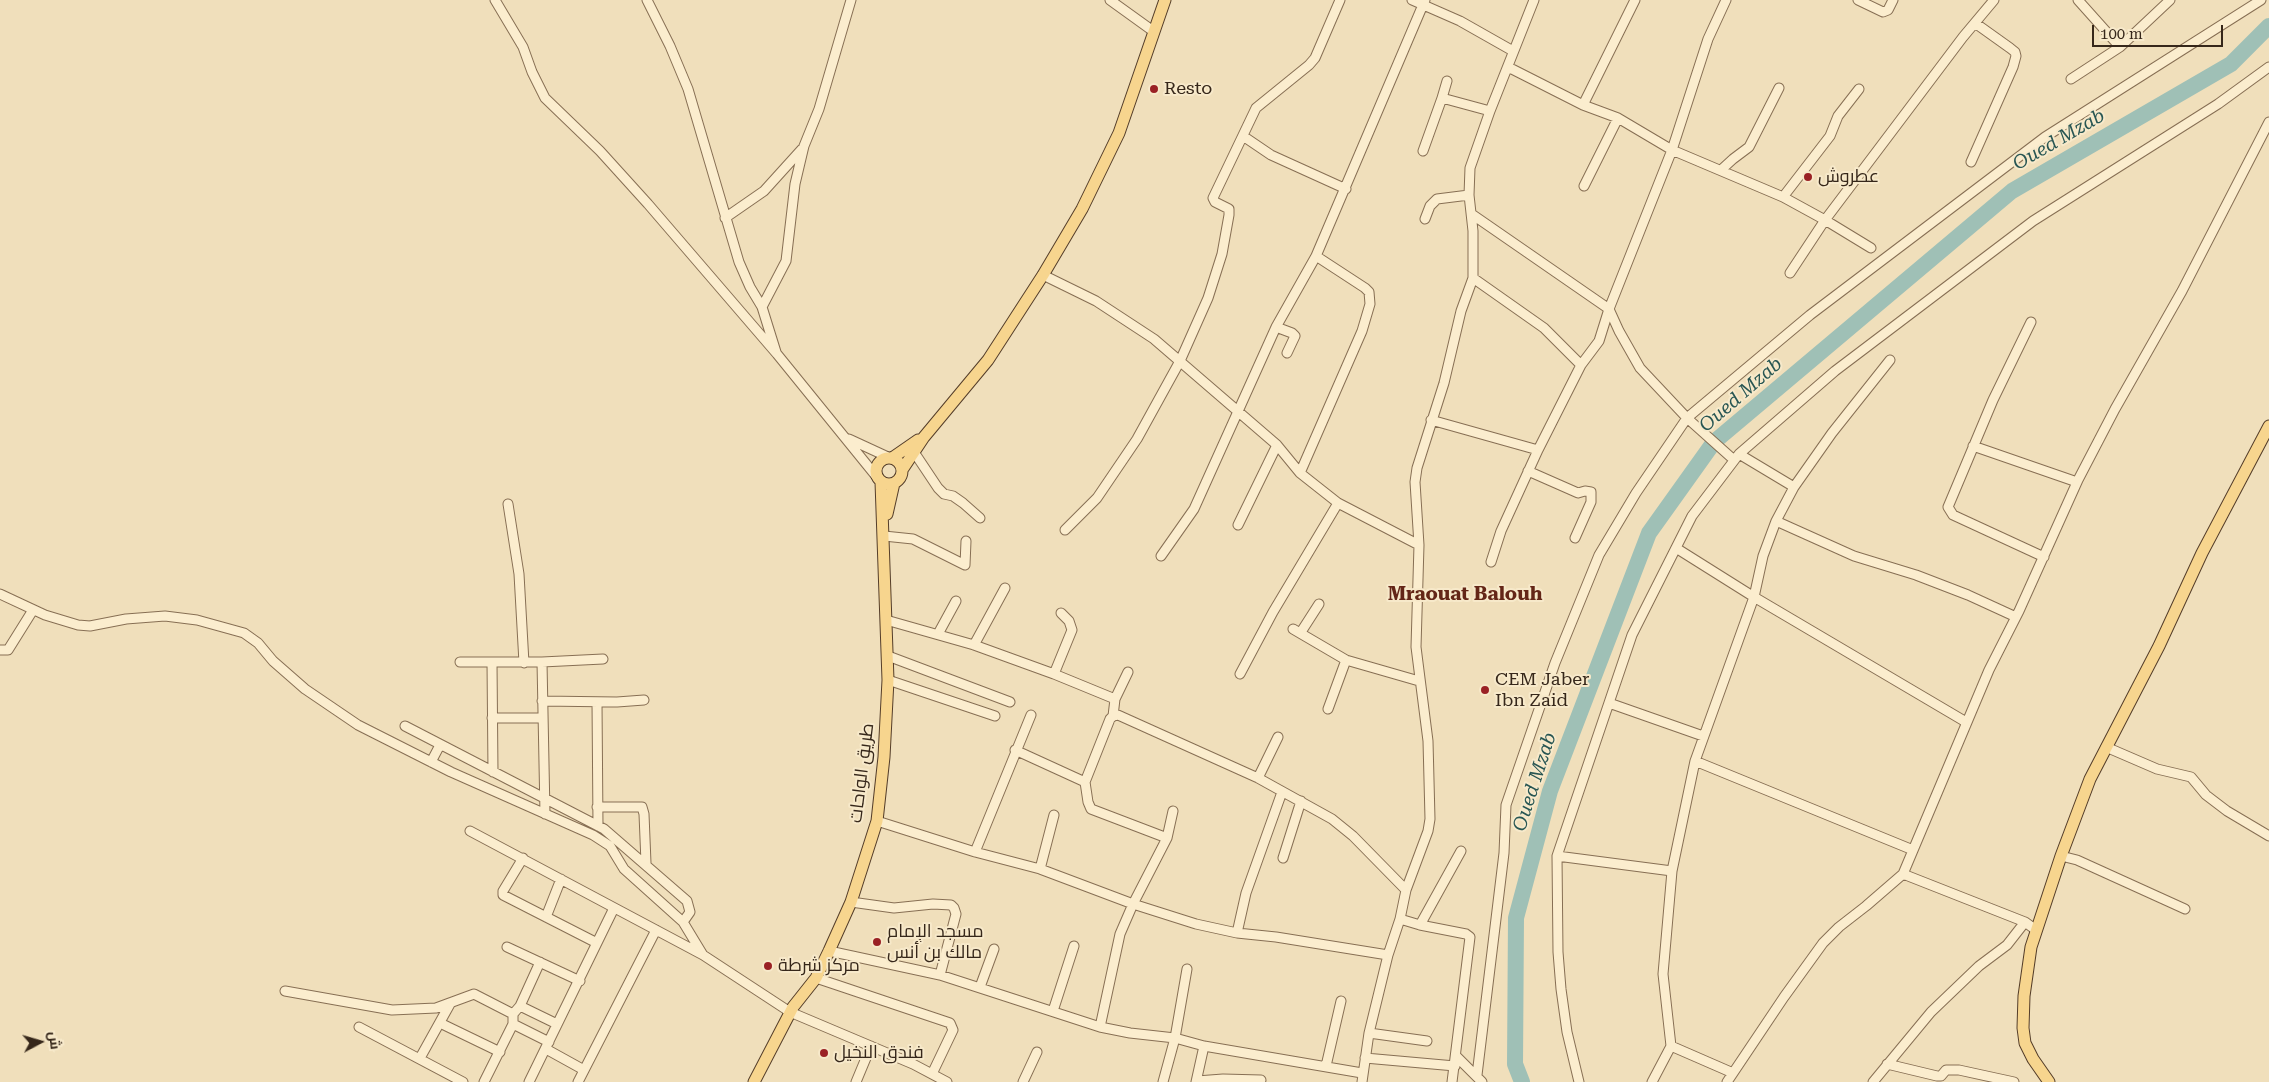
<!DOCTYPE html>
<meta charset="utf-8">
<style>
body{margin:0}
#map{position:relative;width:2269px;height:1082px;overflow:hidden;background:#f0dfbb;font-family:"Roboto Serif",Cairo,serif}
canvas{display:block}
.north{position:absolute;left:15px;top:1017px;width:50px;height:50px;-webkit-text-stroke:4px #f7e9ca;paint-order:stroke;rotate:84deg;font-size:14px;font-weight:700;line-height:20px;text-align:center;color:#36271a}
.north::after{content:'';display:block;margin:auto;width:18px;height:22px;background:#36271a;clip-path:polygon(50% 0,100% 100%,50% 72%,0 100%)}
.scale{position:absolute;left:2092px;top:25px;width:131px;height:22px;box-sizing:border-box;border:2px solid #36271a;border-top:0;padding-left:6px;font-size:15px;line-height:18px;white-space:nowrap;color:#36271a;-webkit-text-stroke:4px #f7e9ca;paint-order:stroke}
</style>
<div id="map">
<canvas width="2269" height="1082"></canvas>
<div class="north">ش</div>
<div class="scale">100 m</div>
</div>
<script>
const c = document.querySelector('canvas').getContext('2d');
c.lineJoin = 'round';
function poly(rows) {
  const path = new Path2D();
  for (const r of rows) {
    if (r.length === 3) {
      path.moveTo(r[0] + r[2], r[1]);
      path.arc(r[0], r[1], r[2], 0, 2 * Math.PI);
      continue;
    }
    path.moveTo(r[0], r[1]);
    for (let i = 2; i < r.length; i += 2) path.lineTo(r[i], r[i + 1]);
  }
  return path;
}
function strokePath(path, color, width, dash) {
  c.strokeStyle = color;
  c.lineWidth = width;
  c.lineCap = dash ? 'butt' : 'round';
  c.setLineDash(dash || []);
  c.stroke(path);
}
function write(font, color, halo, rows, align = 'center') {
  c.font = font + ' "Roboto Serif",Cairo,serif';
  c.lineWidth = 4;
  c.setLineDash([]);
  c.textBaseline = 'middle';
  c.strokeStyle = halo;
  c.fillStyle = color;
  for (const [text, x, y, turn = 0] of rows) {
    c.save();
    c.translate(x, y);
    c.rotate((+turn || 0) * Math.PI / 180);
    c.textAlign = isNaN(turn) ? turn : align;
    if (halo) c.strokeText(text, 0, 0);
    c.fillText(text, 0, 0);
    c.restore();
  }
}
strokePath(poly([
 [1522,1082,1515,1064,1516,918,1550,791,1649,533,1714,442,2012,191,2231,64,2269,26]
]), '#9fc0b6', 16);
const minor = poly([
 [495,0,523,47,532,72,545,98,600,151,648,204,777,354,876,476],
 [647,0,670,46,688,89,739,262,750,287,762,307],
 [1110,0,1153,31],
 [1412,0,1460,21,1513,51],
 [1858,0,1883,12,1888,10,1893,0],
 [2078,0,2120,47],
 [1508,67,1583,105,1618,118,1672,150,1783,197,1825,220,1871,248],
 [2071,79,2120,47,2170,0],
 [1442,98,1447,81],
 [1583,105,1635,0],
 [1243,136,1271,155,1346,189],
 [1423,151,1442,98,1490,111],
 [1971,162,2013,67,2016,56,2015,52,2010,48,1975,23],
 [1721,170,1733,159,1749,147,1779,88],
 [1584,186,1618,118],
 [1783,197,1830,136,1838,116,1859,89],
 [1473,215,1609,309,1619,331,1640,368,1687,418,1734,460],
 [725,218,764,191,802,149],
 [1425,219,1430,206,1437,199,1469,195],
 [1790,273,1825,220,1963,37,1994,0],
 [1473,278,1544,328,1581,365],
 [2031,322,1993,400,1948,507,1953,515,2044,557],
 [1276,327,1292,333,1295,336,1287,353],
 [776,352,762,307,786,261,795,184,804,146,819,109,851,0],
 [1431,420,1538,450],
 [849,439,888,457],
 [1973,446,2077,482],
 [914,452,938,488,944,494,953,496,963,503,980,518],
 [1739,454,1794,487,1776,521,1763,556,1754,597,1966,722],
 [1528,471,1578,493,1585,491,1591,492,1591,502,1575,538],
 [1300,473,1362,331,1370,304,1369,292,1365,288,1316,256],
 [1794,487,1832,433,1890,360],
 [508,504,519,574,524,663],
 [1776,521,1854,556,1916,575,1968,595,2016,617],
 [1238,525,1277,445],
 [1065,530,1097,498,1137,439,1180,361,1208,298,1222,254,1229,215,1229,209,1215,202,1213,198,1256,108,1309,65,1315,58,1340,0],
 [884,536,913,539,965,565,966,541],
 [1419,545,1415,482,1417,468,1444,383,1461,311,1473,278,1473,231,1469,195,1470,168,1490,111,1534,0],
 [1161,556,1194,509,1276,327,1316,256,1425,0],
 [1491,562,1501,531,1538,450,1581,365,1599,341,1609,309,1672,150,1708,39,1726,0],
 [0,594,45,615,78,625,90,626,126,619,165,616,197,620,244,633,258,643,273,661,305,689,358,725,451,772,593,835,610,846,624,869,683,922,703,955],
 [886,620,974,645,1054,674,1115,699],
 [1293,629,1346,660,1419,681],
 [1301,632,1319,604],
 [938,634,956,601],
 [974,645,1005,588],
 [0,650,8,650,33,610],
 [888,656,1010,702],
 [460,662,542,662,603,659],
 [492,662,493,772],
 [542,662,545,814],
 [1054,674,1072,630,1069,621,1061,613],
 [1240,674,1273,612,1338,503],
 [888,680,995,716],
 [542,701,617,702,644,700],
 [597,702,598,826],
 [1609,703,1703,736],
 [1328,709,1346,660],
 [1113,716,1115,699,1128,672],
 [492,718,542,718],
 [405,726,604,829,687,901,690,912,683,922],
 [2106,747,2157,769,2191,777,2206,795,2227,811,2269,836],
 [1015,750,1085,782,1088,802,1091,809,1167,838],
 [1695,761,1913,850],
 [431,762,440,745],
 [1258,778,1278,737],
 [1085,782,1110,719,1113,716,1118,715,1258,778,1332,819,1353,836,1406,890],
 [597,807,642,807,644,814,646,863],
 [877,821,975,852,1040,869,1133,904,1196,924,1237,933,1276,937,1388,955,1400,919,1406,890,1428,831,1430,819,1428,741,1416,647,1419,545,1338,503,1300,473,1277,445,1154,339,1096,301,1043,275],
 [470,831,703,955,790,1012,913,1064,947,1082],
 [975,852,1031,715],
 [1557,856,1672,871],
 [2061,856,2077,860,2185,909],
 [523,858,503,891,503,895,597,943],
 [1283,858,1301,801],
 [1040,869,1054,815],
 [1903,874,2025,922,2036,930],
 [851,902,894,908,933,904,951,905,954,908,956,914,940,975],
 [546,917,561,879],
 [1400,919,1420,925,1466,934,1470,937,1452,1082],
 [1420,925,1461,851],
 [1237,933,1246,893,1282,792],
 [507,947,580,981],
 [829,951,940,975,1100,1027,1130,1033,1175,1038,1204,1046,1362,1073],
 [816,978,950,1023,953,1030,932,1074],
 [980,987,994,949],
 [285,991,392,1010,436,1008,474,994,513,1014],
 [520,1006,557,1024],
 [1053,1011,1074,946],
 [440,1023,500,1052],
 [513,1024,549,1042],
 [359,1027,463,1082],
 [1100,1027,1120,934,1133,904,1167,838,1173,811],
 [1369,1033,1427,1041],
 [1671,1046,1733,1073],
 [546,1049,584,1070],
 [1456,1056,1482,1082],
 [420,1058,450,1004],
 [1365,1058,1455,1066],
 [1887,1064,1937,1076,1941,1076,1946,1070,1959,1070,2014,1082],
 [1326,1066,1341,1001],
 [1477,1075,1504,853,1506,805,1555,663,1599,555,1636,493,1687,418,1810,315,2045,137,2261,0],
 [1197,1081,1223,1079,1261,1080],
 [484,1082,513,1024,513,1014,520,1006,540,962],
 [529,1082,614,908],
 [578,1082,656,930],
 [856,1082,871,1046],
 [1023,1082,1037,1052],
 [1163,1082,1175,1038,1187,969],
 [1196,1082,1204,1046],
 [1362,1082,1369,1033,1388,955],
 [1579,1082,1567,1032,1561,989,1558,952,1557,856,1632,635,1692,516,1739,454,1835,371,2033,221,2218,104,2269,67],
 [1652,1082,1671,1046,1663,974,1672,871,1695,761,1754,597,1676,548],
 [1727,1082,1784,997,1823,943,1839,927,1866,906,1903,874,1989,670,2019,611,2078,480,2115,409,2182,291,2269,122],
 [1873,1082,1931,1012,1979,966,2007,945,2025,922]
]);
const major = poly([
 [889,471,13],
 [892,458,918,440],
 [902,470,924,437,988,360,1043,275,1082,209,1119,133,1165,0],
 [887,514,894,483],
 [754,1082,793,1007,816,978,829,951,851,902,877,821,884,757,888,680,881,482],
 [2049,1082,2033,1059,2025,1043,2023,1028,2024,996,2031,947,2061,856,2090,779,2159,646,2202,553,2269,426]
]);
strokePath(minor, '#876f54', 11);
strokePath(major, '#543d29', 13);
strokePath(minor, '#fbedce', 9);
strokePath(major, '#f7d58e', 11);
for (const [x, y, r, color] of [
 [1154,89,5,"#9a2124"],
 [1808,177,5,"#9a2124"],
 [1485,690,5,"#9a2124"],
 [877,942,5,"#9a2124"],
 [768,966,5,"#9a2124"],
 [824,1053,5,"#9a2124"]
]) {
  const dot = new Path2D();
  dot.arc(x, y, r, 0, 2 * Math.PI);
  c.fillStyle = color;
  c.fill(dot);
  strokePath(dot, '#f7e9ca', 2);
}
write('18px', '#36271a', '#f7e9ca', [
 ["Resto",1164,89],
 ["عطروش",1818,177],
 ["CEM Jaber",1495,680],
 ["Ibn Zaid",1495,701],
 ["مسجد الإمام",887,932],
 ["مالك بن أنس",887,953],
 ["مركز شرطة",778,966],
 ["فندق النخيل",834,1053]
], 'left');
write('18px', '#36271a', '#f7e9ca', [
 ["طريق الواحات",862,773,-83]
]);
write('italic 19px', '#285653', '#f7e9ca', [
 ["Oued Mzab",2059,140,-30],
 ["Oued Mzab",1741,395,-41],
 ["Oued Mzab",1535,782,-72]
]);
write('bold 19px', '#642617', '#f7e9ca', [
 ["Mraouat Balouh",1465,594]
]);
</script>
